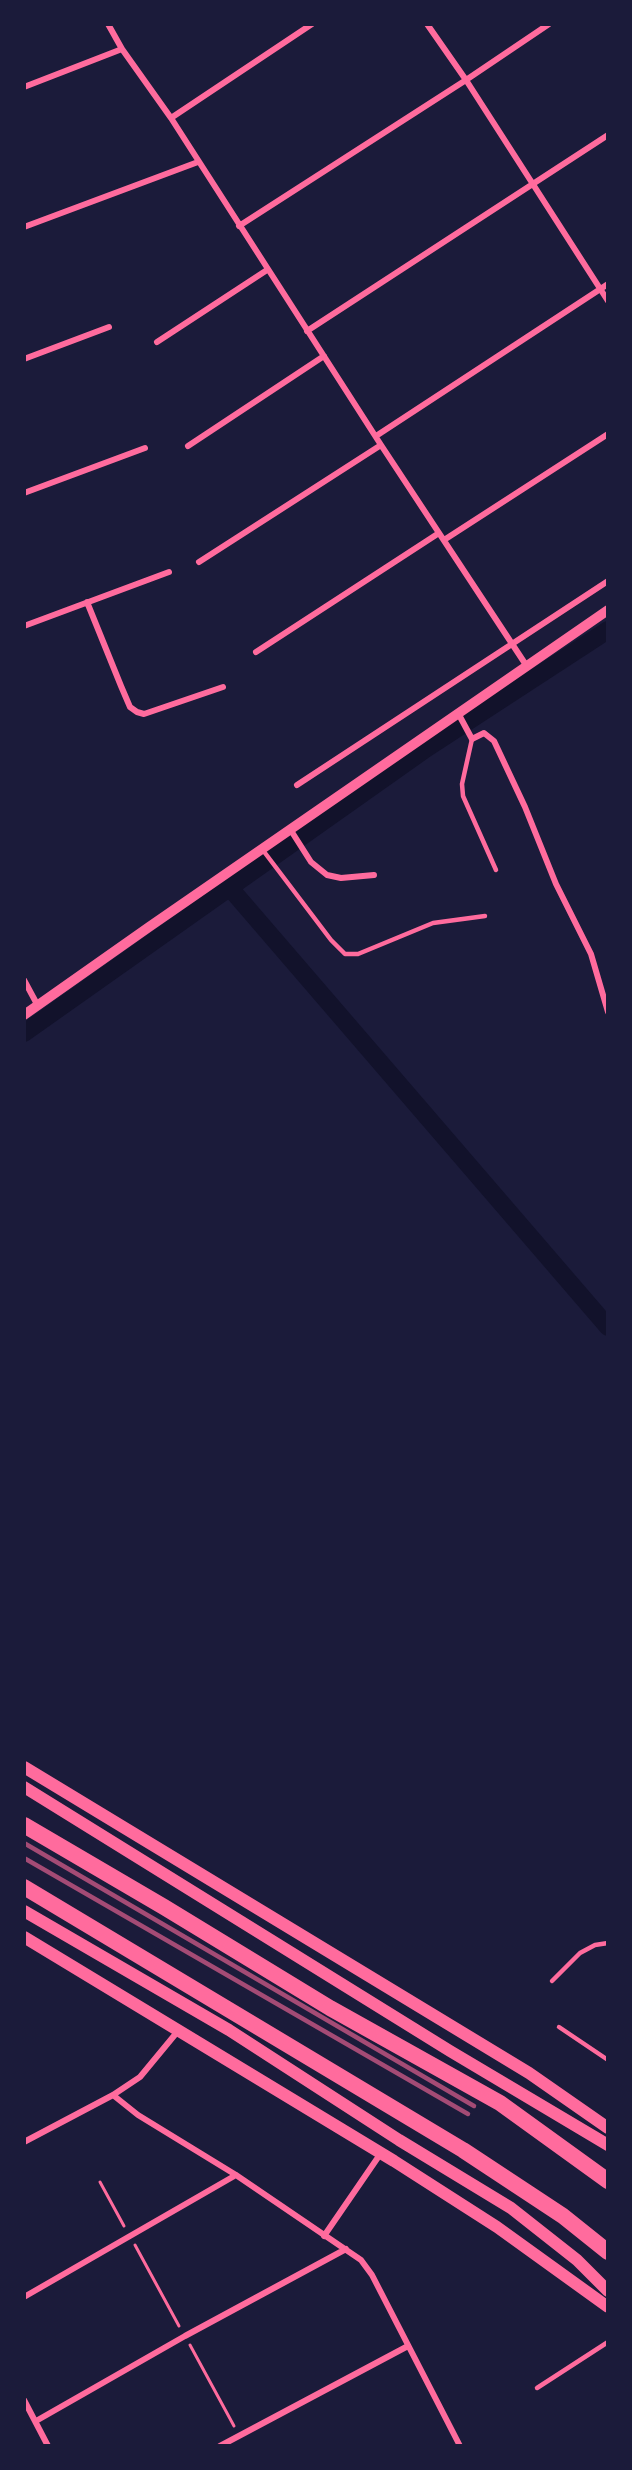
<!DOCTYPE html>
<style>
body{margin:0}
#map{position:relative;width:632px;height:2470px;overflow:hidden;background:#1b1b3a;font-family:Overpass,sans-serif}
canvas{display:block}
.frame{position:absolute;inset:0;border:26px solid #1b1b3a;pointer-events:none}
</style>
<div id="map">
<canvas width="632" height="2470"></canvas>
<div class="frame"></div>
</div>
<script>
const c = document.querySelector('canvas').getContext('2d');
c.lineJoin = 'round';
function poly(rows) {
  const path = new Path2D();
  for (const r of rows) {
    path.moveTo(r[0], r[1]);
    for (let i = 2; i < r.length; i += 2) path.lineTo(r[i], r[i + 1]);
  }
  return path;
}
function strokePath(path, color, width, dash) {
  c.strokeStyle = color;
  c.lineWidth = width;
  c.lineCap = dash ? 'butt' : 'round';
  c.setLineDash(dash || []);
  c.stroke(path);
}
strokePath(poly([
 [230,888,608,1327],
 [24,1033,427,748,608,630]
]), '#12122b', 18);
strokePath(poly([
 [100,2182,124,2226],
 [135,2245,179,2326],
 [190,2345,234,2426]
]), '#ff6b9d', 3);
strokePath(poly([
 [472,739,462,784,463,796,496,870],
 [262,849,331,940,345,954,358,954,433,923,485,916],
 [552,1981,580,1953,595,1945,608,1943],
 [559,2027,608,2060],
 [537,2388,608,2342]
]), '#ff6b9d', 4.5);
strokePath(poly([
 [108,24,122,49,171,118,381,445,526,665],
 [427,24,466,80,608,301],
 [24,87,122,49],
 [171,118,312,24],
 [239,226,466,80,549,24],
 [24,227,198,162],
 [307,331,608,135],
 [157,342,267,270],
 [24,359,109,327],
 [376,436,608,284],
 [188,446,324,356],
 [24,493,145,448],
 [444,540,608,434],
 [199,562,381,445],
 [87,602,121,686,130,707,137,712,144,714,223,687],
 [24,626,169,572],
 [256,652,439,533],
 [458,713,472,739,484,733,494,741,525,807,556,884,591,954,608,1012],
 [297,785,608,581],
 [290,829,311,862,327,875,341,878,374,875],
 [24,980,38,1006],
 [113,2095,138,2115,236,2175,361,2260,372,2275,460,2446],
 [24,2142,113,2095,140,2077,178,2031],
 [324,2236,381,2153],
 [24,2297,236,2175],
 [24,2400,48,2446],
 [36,2421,185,2336,346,2249],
 [220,2446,408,2346]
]), '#ff6b9d', 6);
strokePath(poly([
 [24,1015,149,927,608,610]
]), '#ff6b9d', 10);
strokePath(poly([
 [24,1767,529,2073,608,2128],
 [24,1787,450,2051,608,2145],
 [24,1911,229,2030,399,2140,511,2208,577,2260,608,2291],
 [24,1937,394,2161,497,2227,608,2307]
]), '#ff6b9d', 12);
strokePath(poly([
 [24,1825,164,1907,330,2008,500,2103,608,2181],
 [24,1887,463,2150,563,2216,608,2252]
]), '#ff6b9d', 16);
strokePath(poly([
 [24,1843,474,2106],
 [24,1858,468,2114]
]), '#a44b75', 4.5);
</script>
